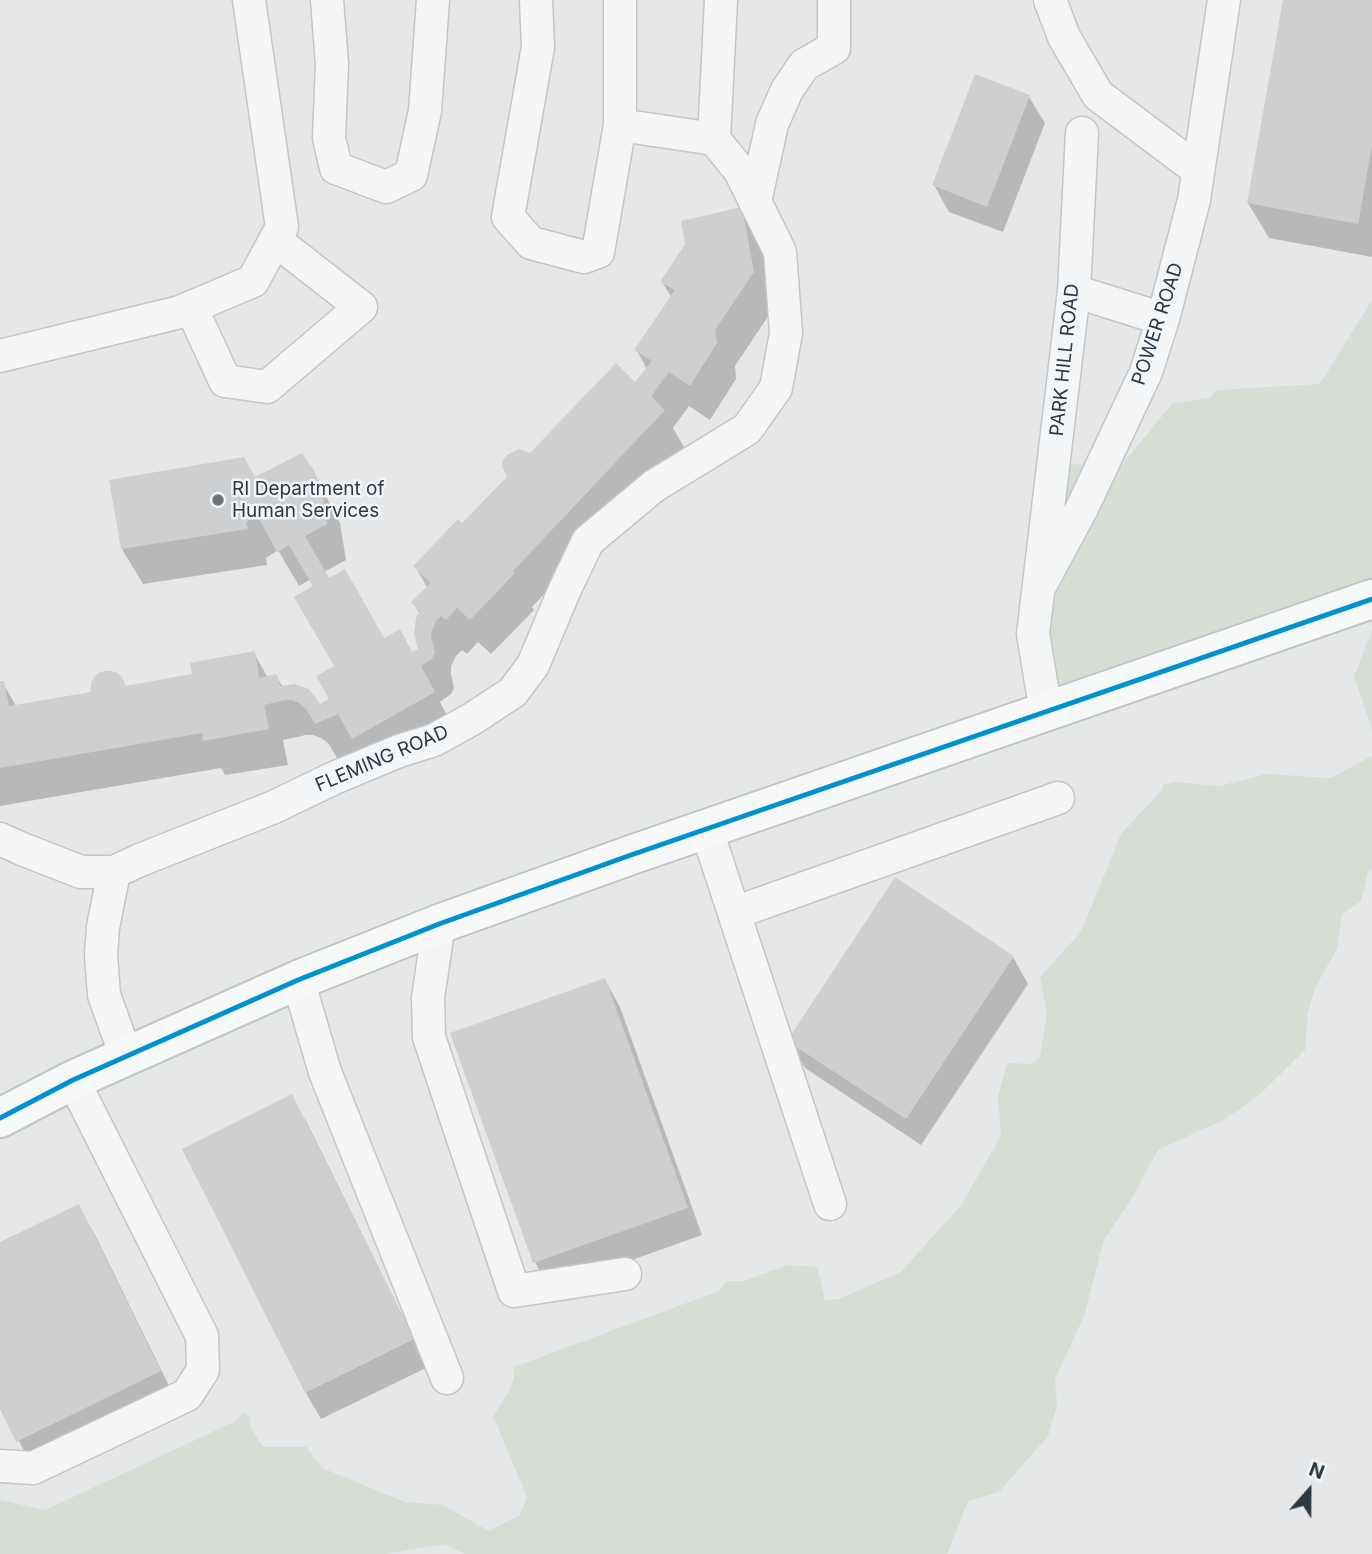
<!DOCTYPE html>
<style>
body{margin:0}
#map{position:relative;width:1372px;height:1554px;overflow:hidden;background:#e5e7e9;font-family:Inter,sans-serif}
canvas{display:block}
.north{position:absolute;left:1274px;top:1456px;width:70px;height:70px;-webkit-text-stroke:5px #f3f6f8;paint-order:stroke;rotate:21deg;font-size:19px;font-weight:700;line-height:28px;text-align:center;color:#2c3842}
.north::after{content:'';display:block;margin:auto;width:24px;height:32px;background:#2c3842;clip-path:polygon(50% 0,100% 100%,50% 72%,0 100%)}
</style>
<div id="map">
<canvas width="1372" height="1554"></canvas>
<div class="north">N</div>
</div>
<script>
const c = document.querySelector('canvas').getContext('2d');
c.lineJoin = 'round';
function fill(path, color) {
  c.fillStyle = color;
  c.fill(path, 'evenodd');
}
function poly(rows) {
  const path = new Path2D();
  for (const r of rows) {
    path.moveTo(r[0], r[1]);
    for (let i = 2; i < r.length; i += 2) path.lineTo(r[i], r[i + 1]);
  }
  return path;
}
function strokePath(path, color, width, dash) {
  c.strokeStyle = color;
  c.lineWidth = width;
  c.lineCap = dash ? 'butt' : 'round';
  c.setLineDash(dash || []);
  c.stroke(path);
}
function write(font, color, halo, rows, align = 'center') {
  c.font = font + ' Inter,sans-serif';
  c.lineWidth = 5;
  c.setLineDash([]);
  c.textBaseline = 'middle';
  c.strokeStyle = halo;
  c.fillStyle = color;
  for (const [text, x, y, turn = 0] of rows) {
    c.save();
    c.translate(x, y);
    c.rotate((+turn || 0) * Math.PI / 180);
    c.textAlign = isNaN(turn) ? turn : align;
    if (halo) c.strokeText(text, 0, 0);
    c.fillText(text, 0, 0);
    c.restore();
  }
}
fill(poly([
 [1372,300,1372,599,1047,699,1052,463,1120,467,1172,404,1210,398,1217,390,1320,384],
 [1372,630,1372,730,1354,677],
 [1372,756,1372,868,1368,872,1361,901,1342,915,1337,949,1316,986,1308,1012,1305,1050,1257,1097,1225,1119,1158,1150,1134,1195,1104,1240,1084,1316,1055,1379,1057,1406,1048,1436,999,1492,968,1501,947,1554,465,1554,445,1544,386,1554,0,1554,0,1500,45,1510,236,1421,244,1412,250,1417,251,1429,263,1447,307,1447,322,1468,405,1502,443,1505,489,1531,520,1515,527,1497,493,1416,509,1392,514,1378,514,1367,719,1291,727,1281,744,1281,787,1265,817,1267,825,1300,839,1299,901,1272,961,1205,1001,1136,998,1096,1007,1063,1030,1064,1040,1057,1047,1014,1040,977,1081,932,1121,834,1162,790,1163,785,1175,782,1219,786,1266,774,1331,778]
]), '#d7ddd5');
fill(poly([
 [1285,0,1372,0,1372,257,1269,238,1248,203],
 [1029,97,1045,123,1003,232,949,212,934,185],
 [741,209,762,245,773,309,735,366,736,379,710,420,689,406,673,428,684,447,532,607,534,610,491,654,478,642,467,654,462,650,456,656,451,666,451,674,454,688,451,694,440,702,454,728,374,773,360,749,337,758,329,744,321,738,313,735,306,735,283,740,288,765,225,775,221,768,0,806,0,683,3,683,16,706,92,693,121,679,126,687,194,676,254,653,268,678,276,676,283,687,319,706,332,699,336,667,316,587,311,579,299,586,278,550,266,558,267,565,143,584,122,549,254,478,312,470,340,523,346,560,324,572,383,640,412,654,421,649,420,614,413,602,428,589,415,566,463,526,530,455,636,385,647,369,637,351,672,298,662,282],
 [1013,957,1028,984,921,1145,805,1068,789,1041],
 [605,980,620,1007,702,1235,550,1289,535,1262,453,1034],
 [291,1097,307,1123,428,1367,321,1419,306,1393,184,1150],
 [78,1206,94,1233,175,1398,33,1468,0,1405,0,1244]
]), '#0003');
fill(poly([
 [1283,0,1372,0,1372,146,1358,224,1247,203],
 [975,74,1030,95,987,207,932,185],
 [742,207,754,272,715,330,717,343,690,386,669,372,651,396,665,410,513,571,515,573,470,620,457,608,446,620,441,616,436,620,432,630,431,637,435,652,432,659,421,666,435,692,352,739,338,714,315,724,307,710,299,703,292,700,285,700,264,705,269,729,203,741,202,733,0,768,0,681,4,681,9,706,91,692,91,684,93,678,98,673,105,671,111,671,118,673,123,678,125,686,192,674,190,663,255,651,259,678,277,674,280,686,295,684,309,689,320,704,329,699,316,676,334,666,294,597,313,586,289,545,277,552,257,515,246,522,248,529,121,549,109,480,244,457,255,477,302,453,313,469,321,486,327,524,305,536,329,578,345,569,384,638,400,629,412,652,418,649,414,634,416,618,420,611,411,602,431,583,413,566,458,519,462,523,507,477,502,467,503,460,507,455,519,449,530,453,616,363,635,382,652,361,634,350,675,290,660,282,685,244,681,221],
 [895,877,1014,956,906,1119,787,1041],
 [605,978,688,1208,533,1263,450,1033],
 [292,1094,414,1339,305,1393,182,1149],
 [79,1204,161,1371,16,1442,0,1409,0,1242]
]), '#cdcfd1');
const minor = poly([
 [327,0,332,64,329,138,336,168,386,187,411,175,425,111,433,0],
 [536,0,538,47,508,217,531,243,584,257,598,252,620,125],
 [620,0,620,125,714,139,721,0],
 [1050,0,1064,37,1098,95,1198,170],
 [755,202,772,124,787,90,804,65,834,48,834,0],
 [1074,291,1163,319],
 [191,307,225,381,267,387,361,307,275,240],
 [0,356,180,312,253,281,282,227,249,0],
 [1040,586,1082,508,1146,372,1163,319,1194,200,1224,0],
 [1046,712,1033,634,1074,291,1082,133],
 [706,828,830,1204],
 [0,839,22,849,81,872,114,872,140,860,274,807,334,778,399,751,434,740,472,719,513,692,533,665,565,589,588,541,654,486,747,429,776,388,786,333,780,252,740,171,714,139],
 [114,872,103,927,101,955,104,995,126,1056],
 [734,913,1058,798],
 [439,924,428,998,429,1037,514,1291,625,1274],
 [298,980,325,1072,447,1378],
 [0,1466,33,1468,187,1395,203,1370,202,1336,73,1080]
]);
const major = poly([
 [0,1118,73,1080,298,980,439,924,631,855,1372,599]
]);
strokePath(minor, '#c3c5c7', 35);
strokePath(major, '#c1c4c7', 42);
strokePath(minor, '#f4f5f6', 32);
strokePath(major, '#f7f8f8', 38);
strokePath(poly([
 [0,1118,73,1080,298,980,439,924,631,855,1372,599]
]), '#0092d0', 5);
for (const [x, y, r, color] of [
 [218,500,7,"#6d757c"]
]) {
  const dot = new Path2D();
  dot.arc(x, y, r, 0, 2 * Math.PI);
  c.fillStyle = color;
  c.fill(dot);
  strokePath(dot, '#f3f6f8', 2.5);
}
write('19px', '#2c3842', '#f3f6f8', [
 ["POWER ROAD",1158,324,-72],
 ["PARK HILL ROAD",1065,360,-84],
 ["FLEMING ROAD",382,759,-23]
]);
write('19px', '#2c3842', '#f3f6f8', [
 ["RI Department of",232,489],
 ["Human Services",232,511]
], 'left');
</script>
